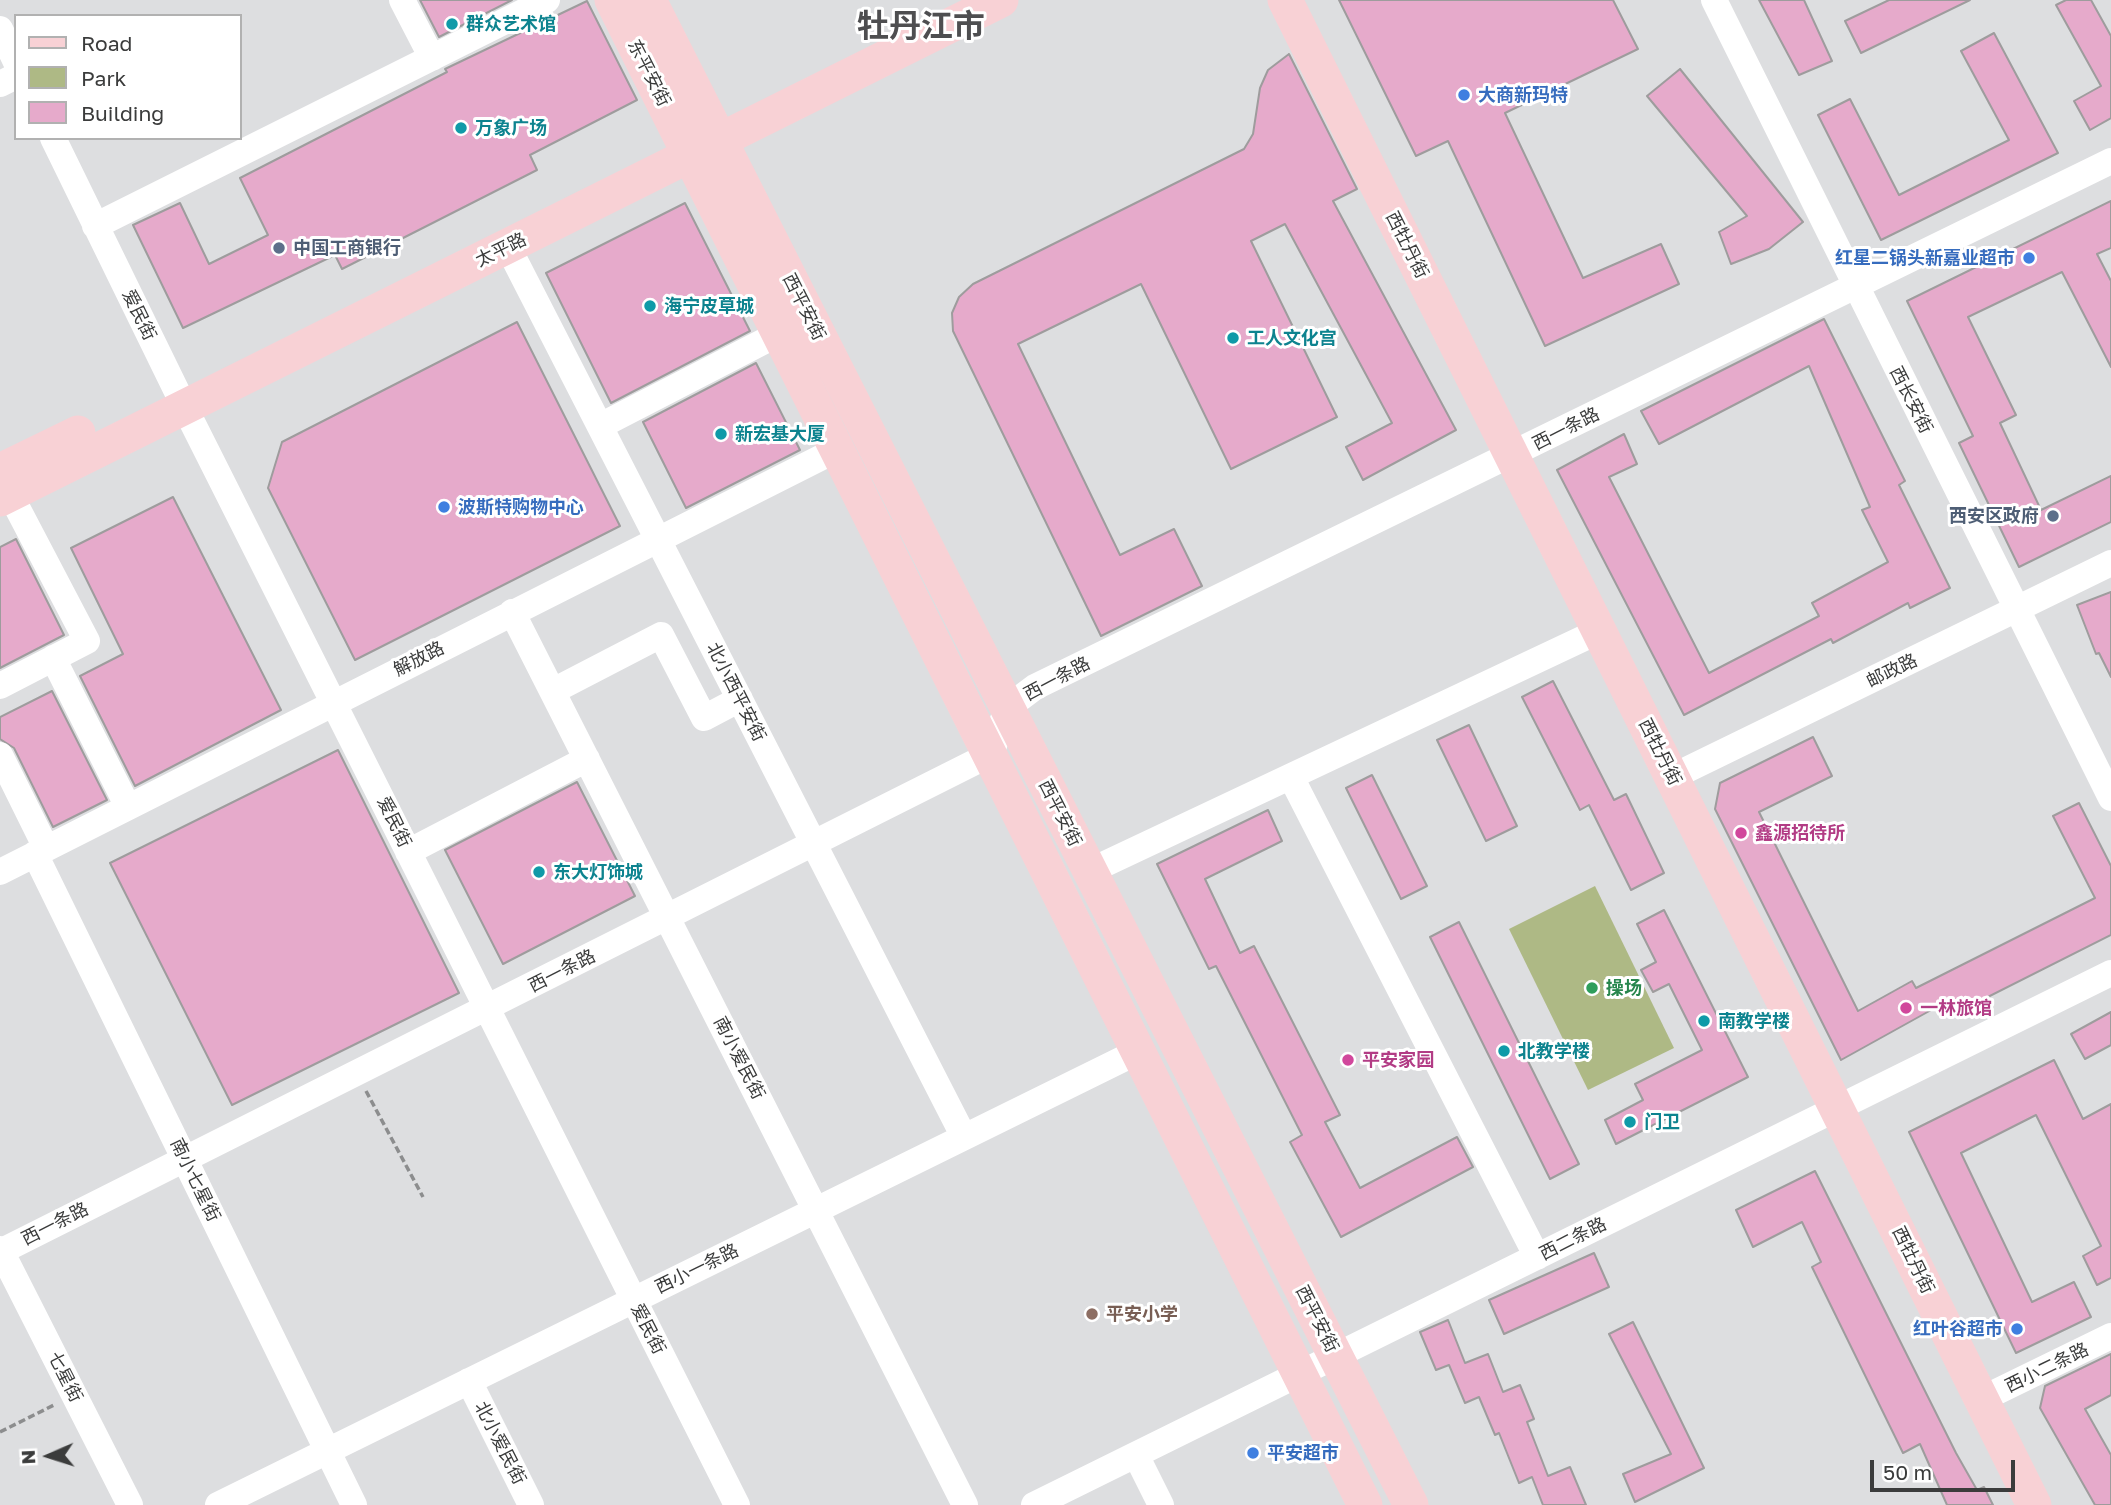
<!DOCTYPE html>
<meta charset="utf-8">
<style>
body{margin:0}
#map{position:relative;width:2111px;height:1505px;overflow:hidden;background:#dddee0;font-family:"Golos Text",sans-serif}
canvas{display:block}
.legend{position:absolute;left:14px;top:14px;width:228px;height:126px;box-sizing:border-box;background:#fff;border:2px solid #b1b1b1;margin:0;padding:9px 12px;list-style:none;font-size:21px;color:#3b3c3c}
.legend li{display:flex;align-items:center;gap:14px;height:35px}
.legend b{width:35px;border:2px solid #b1b1b1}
.north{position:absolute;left:14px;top:1421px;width:70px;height:70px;-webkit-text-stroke:5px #fff;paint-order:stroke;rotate:267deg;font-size:19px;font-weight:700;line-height:28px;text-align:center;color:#3b3c3c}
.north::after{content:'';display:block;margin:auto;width:24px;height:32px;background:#3b3c3c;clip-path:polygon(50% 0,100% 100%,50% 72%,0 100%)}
.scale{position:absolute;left:1870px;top:1460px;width:145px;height:32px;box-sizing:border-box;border:4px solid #3b3c3c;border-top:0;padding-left:9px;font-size:21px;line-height:24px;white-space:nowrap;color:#3b3c3c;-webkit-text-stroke:5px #fff;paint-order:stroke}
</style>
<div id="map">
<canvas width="2111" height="1505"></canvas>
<ul class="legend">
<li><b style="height:9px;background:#f8d1d5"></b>Road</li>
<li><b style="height:19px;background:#aeb985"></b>Park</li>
<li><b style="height:19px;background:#e6aacb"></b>Building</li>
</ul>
<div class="north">N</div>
<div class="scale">50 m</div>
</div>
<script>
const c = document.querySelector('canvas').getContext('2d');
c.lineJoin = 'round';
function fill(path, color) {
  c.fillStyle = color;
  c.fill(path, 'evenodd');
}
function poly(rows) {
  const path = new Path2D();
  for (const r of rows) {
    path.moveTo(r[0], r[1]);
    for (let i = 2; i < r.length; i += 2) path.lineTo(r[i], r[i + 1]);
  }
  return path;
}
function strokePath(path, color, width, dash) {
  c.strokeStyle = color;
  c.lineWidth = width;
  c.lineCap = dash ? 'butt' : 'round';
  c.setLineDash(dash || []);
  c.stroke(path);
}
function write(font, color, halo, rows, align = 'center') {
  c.font = font + ' "Golos Text","Noto Sans SC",sans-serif';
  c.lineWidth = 6;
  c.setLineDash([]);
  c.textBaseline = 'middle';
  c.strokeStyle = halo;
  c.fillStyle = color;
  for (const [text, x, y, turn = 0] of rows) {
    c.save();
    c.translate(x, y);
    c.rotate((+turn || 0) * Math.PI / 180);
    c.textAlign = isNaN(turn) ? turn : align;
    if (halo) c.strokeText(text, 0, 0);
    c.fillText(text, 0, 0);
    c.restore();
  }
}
fill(poly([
 [1595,886,1674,1048,1588,1090,1509,929]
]), '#aeb985');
const building = poly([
 [420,0,512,0,439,37,420,0],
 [1339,0,1613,0,1638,49,1505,113,1583,278,1661,244,1679,284,1545,346,1448,141,1416,156,1339,0],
 [1759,0,1804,0,1832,61,1799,75,1759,0],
 [1889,0,1970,0,1861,53,1845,21,1889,0],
 [2066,0,2091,0,2111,36,2111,118,2090,130,2074,101,2101,86,2056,5,2066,0],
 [587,1,637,100,530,155,537,170,342,269,335,255,183,328,133,225,180,203,209,264,268,235,240,178,447,72,445,69,587,1],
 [1994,33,2058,153,1881,240,1818,115,1850,99,1899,195,2009,140,1961,51,1994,33],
 [1289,54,1357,189,1333,201,1456,430,1363,480,1346,447,1392,423,1285,224,1251,241,1337,417,1231,469,1141,284,1018,344,1120,555,1174,529,1202,586,1101,636,953,331,952,313,959,297,973,284,1244,149,1253,134,1260,88,1268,70,1289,54],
 [1680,69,1803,222,1769,249,1731,264,1719,232,1747,216,1647,96,1680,69],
 [2111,201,2111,248,2097,254,2111,281,2111,367,2062,272,1968,317,2016,415,2000,423,2041,510,2111,476,2111,522,2019,567,1959,443,1973,436,1907,301,2111,201],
 [685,203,750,331,611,403,546,273,685,203],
 [1824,319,1905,481,1899,485,1950,588,1910,608,1908,603,1833,643,1831,639,1684,715,1557,470,1624,434,1637,464,1609,477,1709,673,1819,616,1812,603,1888,562,1862,510,1870,507,1809,366,1659,444,1641,411,1824,319],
 [517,322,620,526,355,660,268,488,282,442,517,322],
 [756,363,800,450,686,508,643,422,756,363],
 [173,497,281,710,135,786,80,676,123,654,71,548,173,497],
 [16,539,64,635,0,668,0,547,16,539],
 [2111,592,2111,677,2099,653,2096,654,2077,605,2111,592],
 [1553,681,1614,800,1626,794,1664,873,1631,890,1589,805,1580,810,1522,697,1553,681],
 [52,691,107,800,53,827,14,748,0,739,0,717,52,691],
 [1469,725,1517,826,1486,841,1437,740,1469,725],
 [1813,737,1832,776,1759,812,1858,1011,1912,981,1916,988,2095,898,2053,816,2079,803,2111,866,2111,935,1958,1012,1951,999,1841,1060,1715,809,1720,783,1813,737],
 [338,750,459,993,232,1105,110,863,338,750],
 [1372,775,1427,886,1401,899,1346,788,1372,775],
 [577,782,635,896,503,964,445,850,577,782],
 [1268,810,1282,841,1205,879,1240,953,1254,946,1340,1115,1325,1122,1360,1188,1457,1137,1473,1167,1341,1237,1290,1142,1302,1135,1216,966,1209,969,1157,864,1268,810],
 [1664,910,1748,1077,1616,1144,1605,1120,1643,1100,1635,1084,1702,1050,1669,984,1653,992,1641,970,1656,962,1637,924,1664,910],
 [1459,922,1579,1164,1550,1179,1430,937,1459,922],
 [2111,1012,2111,1045,2085,1059,2071,1034,2111,1012],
 [2054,1060,2083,1119,2111,1104,2111,1278,2097,1285,2083,1256,2101,1246,2036,1115,1961,1153,2032,1302,2074,1282,2091,1317,2016,1353,1909,1132,2054,1060],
 [1815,1171,1956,1453,1977,1490,1984,1487,1993,1505,1947,1505,1920,1444,1903,1453,1812,1267,1821,1262,1802,1222,1753,1247,1736,1210,1815,1171],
 [1594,1253,1609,1287,1504,1334,1489,1300,1594,1253],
 [1448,1320,1465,1363,1488,1354,1503,1392,1520,1385,1534,1419,1527,1422,1548,1476,1570,1467,1586,1505,1543,1505,1532,1477,1519,1483,1499,1433,1495,1435,1479,1397,1465,1403,1449,1365,1436,1370,1420,1332,1448,1320],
 [1633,1322,1704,1468,1635,1502,1623,1474,1671,1454,1609,1334,1633,1322],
 [2111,1354,2111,1395,2085,1409,2111,1455,2111,1505,2095,1505,2040,1408,2045,1386,2111,1354]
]);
fill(building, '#e6aacb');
strokePath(building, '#9e9c9d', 2);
strokePath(poly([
 [366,1091,423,1197],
 [0,1432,54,1405]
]), '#8c8d8e', 3.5, [7, 3.5]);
strokePath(poly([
 [402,0,432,58],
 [1714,0,2111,798],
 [0,29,16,62],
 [0,84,16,76],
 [53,138,184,406,737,1505],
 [95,226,547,0],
 [508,247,964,1137],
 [600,426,780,333],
 [512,612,965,1505],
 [53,658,128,807],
 [0,686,87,641,10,494],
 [553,691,661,635,704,718,740,699],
 [0,755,46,848],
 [1291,777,1537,1257],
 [1672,777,2111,563],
 [408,852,587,759],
 [35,854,354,1505],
 [1090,871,1599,631],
 [0,872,838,449],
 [0,1249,130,1505],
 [0,1252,991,754,1007,708,1035,687,2111,161],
 [469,1381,531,1505],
 [1982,1399,2111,1336],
 [1136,1455,1161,1505],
 [218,1505,1139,1051],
 [1034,1505,2111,973]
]), '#fff', 26);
strokePath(poly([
 [612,0,1365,1505],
 [649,0,1411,1505],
 [1285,0,2034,1505],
 [0,471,78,433],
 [0,499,1001,0]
]), '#f8d1d5', 35);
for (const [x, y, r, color] of [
 [452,24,7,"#0f9aa8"],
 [1464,95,7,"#3f7fe0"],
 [461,128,7,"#0f9aa8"],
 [279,248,7,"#5c6f8a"],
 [2029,258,7,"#3f7fe0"],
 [650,306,7,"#0f9aa8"],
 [1233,338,7,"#0f9aa8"],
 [721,434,7,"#0f9aa8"],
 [444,507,7,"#3f7fe0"],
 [2053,516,7,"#5c6f8a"],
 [1741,833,7,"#d1479c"],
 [539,872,7,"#0f9aa8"],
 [1592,988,7,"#2e9e5b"],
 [1906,1008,7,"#d1479c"],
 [1704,1021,7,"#0f9aa8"],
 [1504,1051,7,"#0f9aa8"],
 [1348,1060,7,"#d1479c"],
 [1630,1122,7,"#0f9aa8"],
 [1092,1314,7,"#8d6e63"],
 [2017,1329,7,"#3f7fe0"],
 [1253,1453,7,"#3f7fe0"]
]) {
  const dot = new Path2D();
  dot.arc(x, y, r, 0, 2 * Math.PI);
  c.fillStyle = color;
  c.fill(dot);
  strokePath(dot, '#fff', 2.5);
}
write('bold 18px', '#0d838f', '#fff', [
 ["群众艺术馆",466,24],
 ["万象广场",475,128],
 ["海宁皮草城",664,306],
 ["工人文化宫",1247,338],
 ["新宏基大厦",735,434],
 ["东大灯饰城",553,872],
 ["南教学楼",1718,1021],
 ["北教学楼",1518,1051],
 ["门卫",1644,1122]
], 'left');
write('18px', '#3b3c3c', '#fff', [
 ["东平安街",649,73,63],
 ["西牡丹街",1407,245,63],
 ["太平路",501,250,-26],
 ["西平安街",804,307,63],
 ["爱民街",139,315,64],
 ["西长安街",1911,400,63],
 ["西一条路",1566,429,-27],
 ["解放路",419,659,-27],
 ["邮政路",1892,671,-26],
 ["西一条路",1057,679,-28],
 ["北小西平安街",736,692,63],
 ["西牡丹街",1660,752,63],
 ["西平安街",1060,813,63],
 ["爱民街",394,822,64],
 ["西一条路",562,971,-27],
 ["南小爱民街",739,1058,63],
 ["南小七星街",195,1180,64],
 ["西一条路",55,1224,-27],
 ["西二条路",1573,1239,-27],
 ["西牡丹街",1913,1260,64],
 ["西小一条路",697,1269,-26],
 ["西平安街",1317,1319,63],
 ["爱民街",648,1329,63],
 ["西小二条路",2047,1368,-26],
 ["七星街",65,1377,63],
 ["北小爱民街",500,1443,63]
]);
write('bold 18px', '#366cbe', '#fff', [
 ["大商新玛特",1478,95],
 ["红星二锅头新嘉业超市",2015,258,"right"],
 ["波斯特购物中心",458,507],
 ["红叶谷超市",2003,1329,"right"],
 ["平安超市",1267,1453]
], 'left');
write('bold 18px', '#4e5e75', '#fff', [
 ["中国工商银行",293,248],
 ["西安区政府",2039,516,"right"]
], 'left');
write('bold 18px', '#b23c85', '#fff', [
 ["鑫源招待所",1755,833],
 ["一林旅馆",1920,1008],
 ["平安家园",1362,1060]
], 'left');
write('bold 18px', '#27864d', '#fff', [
 ["操场",1606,988]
], 'left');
write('bold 18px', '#785e54', '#fff', [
 ["平安小学",1106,1314]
], 'left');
write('bold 32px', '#4e4e50', '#fff', [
 ["牡丹江市",921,27]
]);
</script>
